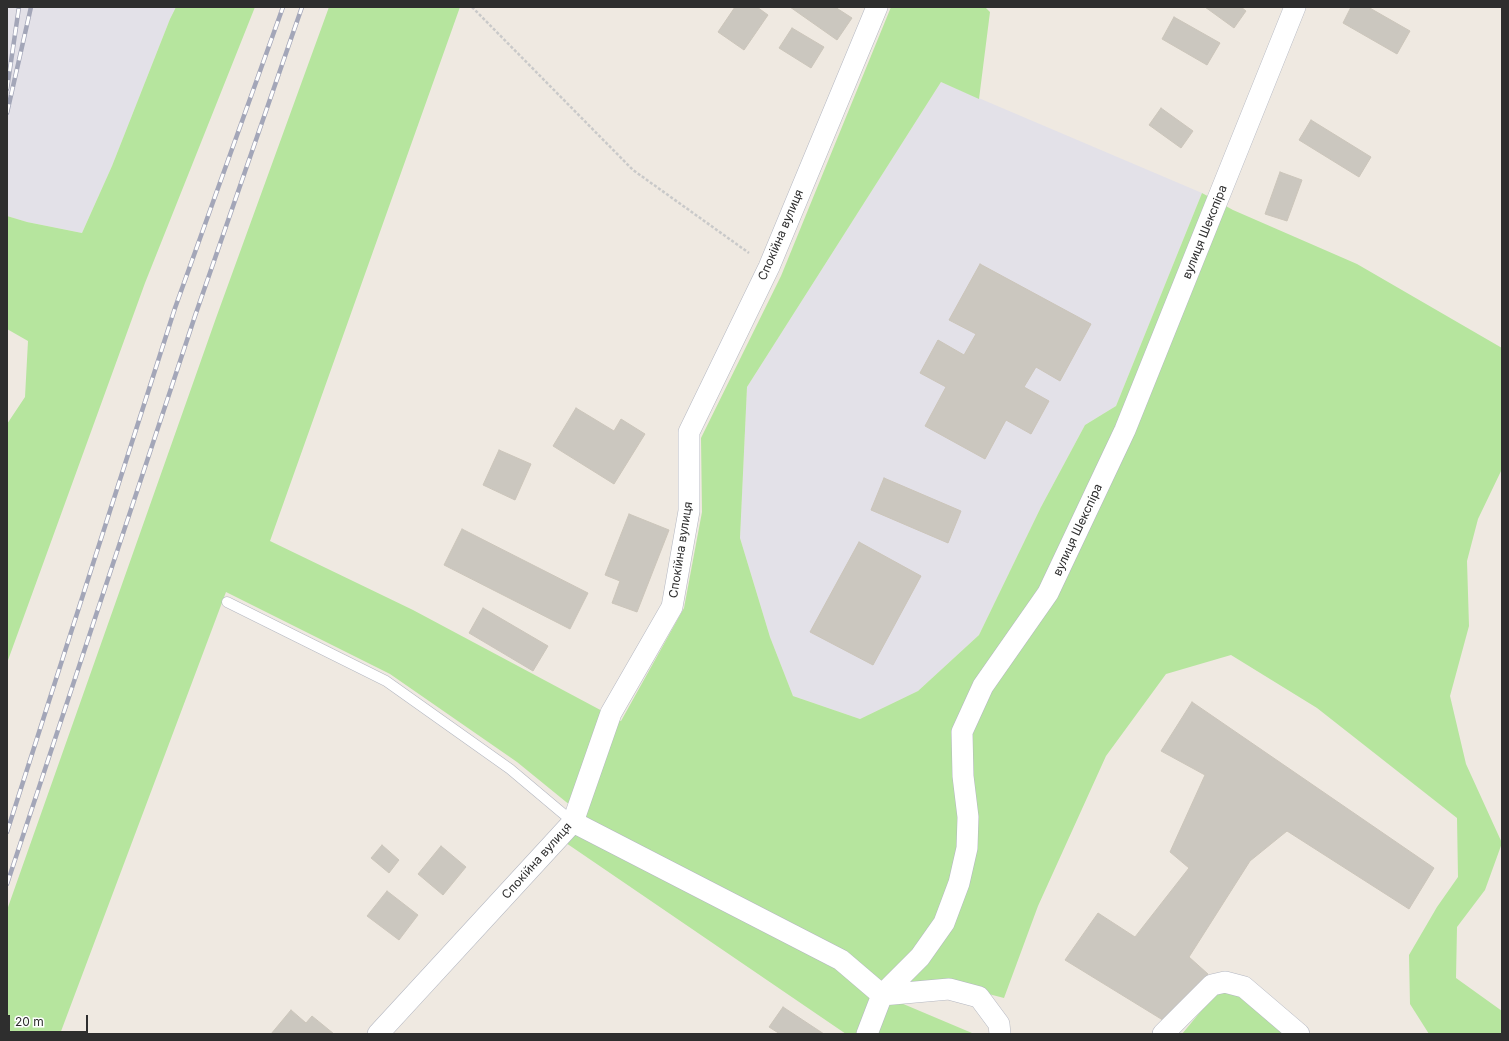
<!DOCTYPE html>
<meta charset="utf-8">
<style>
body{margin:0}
#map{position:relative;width:1509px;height:1041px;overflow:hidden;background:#efe9e1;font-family:Inter,sans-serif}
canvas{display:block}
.frame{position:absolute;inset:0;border:8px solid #2e2e2e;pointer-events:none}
.scale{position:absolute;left:8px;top:1015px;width:80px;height:18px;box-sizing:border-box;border:2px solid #2e2e2e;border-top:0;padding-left:5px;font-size:12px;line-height:14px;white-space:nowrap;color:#2e2e2e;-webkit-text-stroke:3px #fff;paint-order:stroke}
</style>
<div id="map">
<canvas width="1509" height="1041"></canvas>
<div class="frame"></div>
<div class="scale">20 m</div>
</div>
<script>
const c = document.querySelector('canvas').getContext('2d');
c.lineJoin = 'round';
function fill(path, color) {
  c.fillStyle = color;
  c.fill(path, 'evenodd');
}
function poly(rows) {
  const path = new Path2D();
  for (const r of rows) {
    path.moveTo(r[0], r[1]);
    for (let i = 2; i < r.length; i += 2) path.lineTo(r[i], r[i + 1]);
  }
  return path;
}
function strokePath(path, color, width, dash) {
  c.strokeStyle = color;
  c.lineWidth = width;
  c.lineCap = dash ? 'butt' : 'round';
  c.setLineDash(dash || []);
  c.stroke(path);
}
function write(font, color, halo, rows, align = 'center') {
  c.font = font + ' Inter,sans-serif';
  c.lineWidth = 4;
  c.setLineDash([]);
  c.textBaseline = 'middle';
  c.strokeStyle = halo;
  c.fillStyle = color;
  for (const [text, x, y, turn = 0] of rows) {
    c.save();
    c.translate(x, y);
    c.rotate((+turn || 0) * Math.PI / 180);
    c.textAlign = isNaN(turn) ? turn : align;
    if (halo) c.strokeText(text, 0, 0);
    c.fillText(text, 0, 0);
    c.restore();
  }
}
fill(poly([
 [7,7,176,7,170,19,112,166,82,233,27,222,7,216],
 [941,82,1202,193,1116,406,1085,425,1041,507,979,635,918,691,860,719,793,696,770,637,740,538,747,387]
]), '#e3e1e8');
fill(poly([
 [176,7,255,7,145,283,7,663,7,424,25,397,28,341,7,329,7,216,27,222,82,233,112,166,170,19],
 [329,7,460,7,270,541,413,610,621,721,684,608,702,512,701,438,781,276,891,7,985,7,990,12,979,99,941,82,747,387,740,538,770,637,793,696,860,719,918,691,979,635,1041,507,1085,425,1116,406,1202,193,1233,210,1357,264,1502,348,1502,469,1478,519,1467,561,1469,626,1450,696,1466,764,1502,843,1485,890,1457,927,1456,978,1502,1011,1502,1034,1429,1034,1410,1004,1409,955,1437,907,1458,877,1457,818,1317,708,1231,655,1166,674,1106,756,1038,906,1004,998,950,984,883,982,846,953,587,819,517,762,390,674,226,592,60,1034,7,1034,7,910,216,318],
 [576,831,838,966,874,998,860,1034,846,1034,566,843],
 [1225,982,1299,1034,1182,1034],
 [882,995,972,1033,972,1034,867,1034]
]), '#b6e59e');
const building = poly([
 [735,7,757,7,768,15,744,50,718,32,735,7],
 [790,7,835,7,852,18,837,40,790,7],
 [1205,7,1241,7,1246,11,1234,28,1205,7],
 [1351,7,1368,7,1410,31,1397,54,1343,23,1351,7],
 [1174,17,1220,43,1207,65,1162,39,1174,17],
 [792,28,824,47,811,68,779,48,792,28],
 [1161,108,1193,131,1181,148,1149,125,1161,108],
 [1311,120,1371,157,1359,177,1299,140,1311,120],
 [1280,172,1302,180,1287,221,1265,214,1280,172],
 [980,264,1091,324,1060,381,1036,367,1024,387,1049,401,1031,434,1006,420,985,459,925,426,946,387,920,373,938,340,964,355,976,334,949,320,980,264],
 [576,408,614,431,621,419,645,434,614,484,553,446,576,408],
 [499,450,531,464,515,500,483,485,499,450],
 [884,478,961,511,948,543,871,510,884,478],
 [629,514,669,530,637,612,612,603,620,581,605,575,629,514],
 [462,529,588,593,570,629,444,565,462,529],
 [859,542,921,576,873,665,810,632,859,542],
 [483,608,548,646,533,671,469,633,483,608],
 [1192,702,1434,868,1409,909,1287,831,1250,861,1189,957,1208,974,1166,1022,1065,960,1098,913,1135,937,1189,868,1170,852,1205,775,1161,751,1192,702],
 [382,845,399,860,389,873,371,858,382,845],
 [441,846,466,867,443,895,418,874,441,846],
 [387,891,418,915,399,940,367,916,387,891],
 [783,1007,824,1034,780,1034,769,1027,783,1007],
 [291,1010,306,1023,312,1016,334,1034,271,1034,291,1010]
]);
fill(building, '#cbc7bf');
strokePath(building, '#cbc5ba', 1);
const lane = poly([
 [227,602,386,681,510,769,573,822]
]);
const street = poly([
 [573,822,841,960,882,995,949,989,979,997,999,1024,1000,1034],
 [378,1034,573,822,611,713,672,607,689,511,689,432,769,267,877,7],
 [867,1034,882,995,920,957,944,923,959,883,967,848,968,817,963,776,962,732,983,686,1048,593,1125,430,1295,7],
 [1163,1034,1212,985,1225,982,1244,987,1299,1034]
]);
strokePath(lane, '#b4b7c1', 11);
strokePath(street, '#b4b7c1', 22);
strokePath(poly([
 [472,7,633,170,749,253]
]), '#c9c9c9', 2.5, [3, 2]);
strokePath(lane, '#fff', 10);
strokePath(street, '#fff', 21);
const rail = poly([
 [7,89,19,7],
 [7,113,31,7],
 [7,832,175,308,283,7],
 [7,884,195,316,302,7]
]);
strokePath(rail, '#a3a6b8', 4.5);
strokePath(rail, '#fff', 3, [9]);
write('12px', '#2e2e2e', '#fff', [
 ["вулиця Шекспіра",1205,232,-68],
 ["Спокійна вулиця",781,235,-67],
 ["вулиця Шекспіра",1078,530,-65],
 ["Спокійна вулиця",681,550,-81],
 ["Спокійна вулиця",537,861,-48]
]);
</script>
